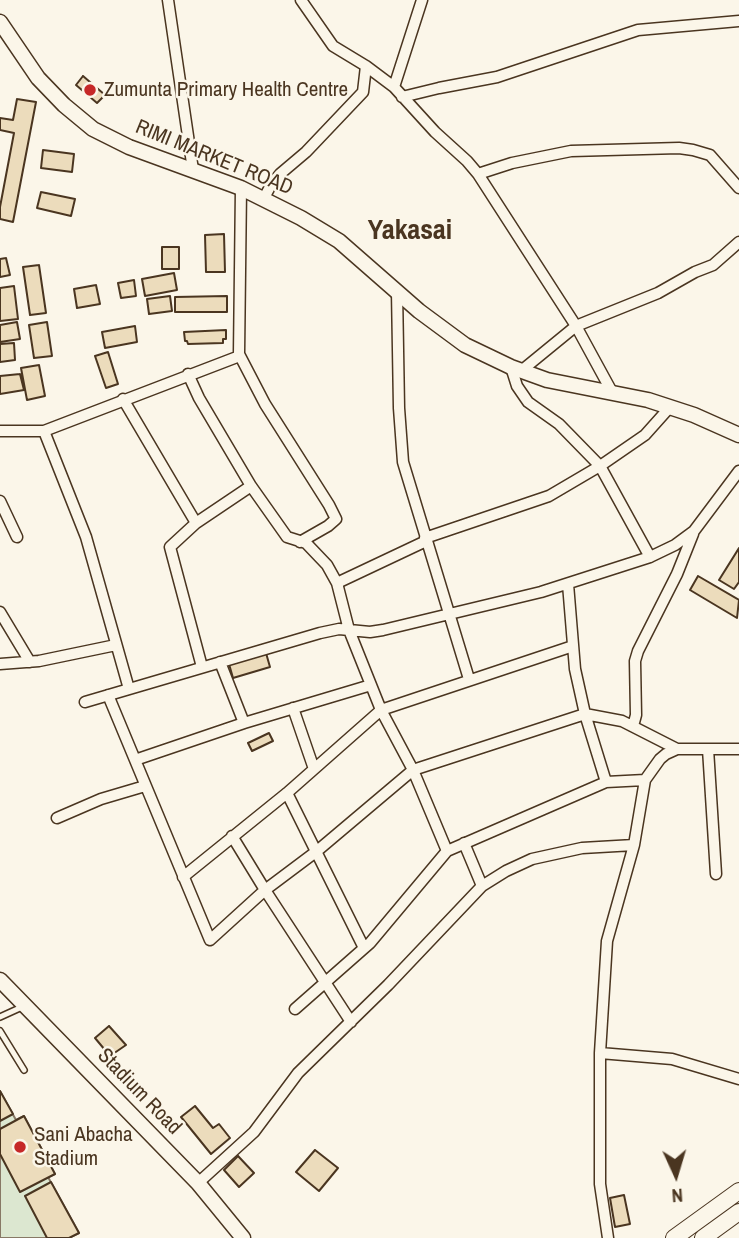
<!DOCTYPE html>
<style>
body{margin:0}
#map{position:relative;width:739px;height:1238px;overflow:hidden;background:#fbf6e9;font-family:"Archivo Narrow",sans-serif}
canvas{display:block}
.north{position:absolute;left:641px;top:1140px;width:70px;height:70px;-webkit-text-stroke:5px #fbf6e9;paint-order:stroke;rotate:176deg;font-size:19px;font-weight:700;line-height:28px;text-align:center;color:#4a3520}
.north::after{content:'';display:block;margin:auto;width:24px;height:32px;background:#4a3520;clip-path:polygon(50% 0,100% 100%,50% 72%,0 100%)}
</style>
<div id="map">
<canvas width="739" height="1238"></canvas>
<div class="north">N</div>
</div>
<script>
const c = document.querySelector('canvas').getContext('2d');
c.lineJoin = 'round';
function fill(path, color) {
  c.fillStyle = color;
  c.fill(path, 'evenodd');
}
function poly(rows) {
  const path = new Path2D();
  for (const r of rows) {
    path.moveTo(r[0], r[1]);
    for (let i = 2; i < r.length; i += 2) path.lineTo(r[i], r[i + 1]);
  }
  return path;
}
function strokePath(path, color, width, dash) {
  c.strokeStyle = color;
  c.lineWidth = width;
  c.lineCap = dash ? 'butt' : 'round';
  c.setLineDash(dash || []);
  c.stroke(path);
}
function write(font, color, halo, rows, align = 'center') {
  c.font = font + ' "Archivo Narrow",sans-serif';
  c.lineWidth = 5;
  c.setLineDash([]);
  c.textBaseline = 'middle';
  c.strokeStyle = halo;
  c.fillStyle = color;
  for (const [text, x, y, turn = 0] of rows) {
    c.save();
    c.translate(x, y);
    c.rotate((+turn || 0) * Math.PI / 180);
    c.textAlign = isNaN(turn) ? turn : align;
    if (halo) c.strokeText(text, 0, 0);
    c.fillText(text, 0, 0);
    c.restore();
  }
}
const green = poly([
 [0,1091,16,1120,24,1116,55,1174,48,1177,79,1233,69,1238,0,1238,0,1091]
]);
fill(green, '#dce7d0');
strokePath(green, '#887966', 2);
const building = poly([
 [83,76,105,95,97,103,76,85,83,76],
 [17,99,36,102,13,222,0,219,0,207,14,133,0,130,0,118,13,120,17,99],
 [43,150,74,154,72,172,41,168,43,150],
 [41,192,75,199,71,216,37,208,41,192],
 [224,234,225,272,206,272,205,235,224,234],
 [162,247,179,247,179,269,162,269,162,247],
 [6,258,10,275,0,277,0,259,6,258],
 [39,265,46,313,30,315,23,267,39,265],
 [174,273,177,290,145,296,142,279,174,273],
 [134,280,136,296,121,298,118,283,134,280],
 [96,285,100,304,77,308,74,289,96,285],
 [14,286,18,319,0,321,0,288,14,286],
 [170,296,172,311,149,314,147,299,170,296],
 [227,296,227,312,175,312,175,297,227,296],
 [17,322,20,339,0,342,0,325,17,322],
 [47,322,52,356,34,358,29,325,47,322],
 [135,326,137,342,105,348,102,332,135,326],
 [226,330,226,339,223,339,223,343,188,344,187,341,185,341,184,332,226,330],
 [14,343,15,360,0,362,0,344,14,343],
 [108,352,118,384,106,388,95,356,108,352],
 [39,365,45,396,27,400,21,368,39,365],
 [20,374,24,390,0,394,0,376,20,374],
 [739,548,739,582,734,589,719,580,739,548],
 [698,576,739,600,737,618,690,590,698,576],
 [266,653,270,667,233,678,229,664,266,653],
 [269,733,273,741,252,751,248,743,269,733],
 [109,1026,126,1045,110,1056,95,1038,109,1026],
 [0,1091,13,1114,0,1121,0,1091],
 [195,1106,213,1128,219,1124,230,1138,211,1154,181,1117,195,1106],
 [24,1116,55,1174,20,1192,0,1154,0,1129,24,1116],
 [315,1150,338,1168,319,1191,296,1172,315,1150],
 [238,1156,254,1173,239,1187,224,1170,238,1156],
 [51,1182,79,1233,69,1238,47,1238,25,1196,51,1182],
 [624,1195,630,1224,615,1227,610,1198,624,1195]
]);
fill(building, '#ecdcbc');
strokePath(building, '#4a3520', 2);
const lane = poly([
 [0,1017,22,1007],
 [0,1031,24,1070]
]);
const street = poly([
 [168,0,193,170],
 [301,0,333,46,366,66,394,87,435,132,467,161,478,174,576,326,612,392],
 [394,87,422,0],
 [402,97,439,88,497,77,638,30,739,21],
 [478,174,512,163,571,151,679,148,693,150,710,155,739,188],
 [241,188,239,354,265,404,329,505,336,519,328,526,300,542],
 [264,198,271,185,280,174,306,152,363,92,366,66],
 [397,291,399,408,403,462,469,679],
 [511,367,517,386,528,402,559,424,600,466,650,557],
 [521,371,576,326,658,293,695,272,713,265,739,242],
 [188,374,199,398,251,486,287,537,306,543,327,565,337,583,349,630,381,710,413,770,447,851],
 [123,399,196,523],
 [0,431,44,431,237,357,239,354],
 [44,431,86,537,129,689],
 [0,501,17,537],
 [425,538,549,496,600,466,645,435,670,407],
 [337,583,426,541],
 [568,584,575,669,585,714,606,782],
 [0,612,30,662],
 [220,662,244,723],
 [0,664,39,661,116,645],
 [202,667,170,547,196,523,251,486],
 [108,695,210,940,265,890,317,851,413,770,585,714,622,721,677,749,739,749],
 [85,702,320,633,339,629,370,632,383,630,541,592,650,557,675,545,694,531,739,471],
 [293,708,314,769],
 [633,726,636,715,635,661,638,651,677,574,693,534],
 [708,749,716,874],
 [135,760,244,723,371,685],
 [287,793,364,948],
 [57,818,101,799,145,786],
 [232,836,265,890,351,1022],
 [464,843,482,886],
 [183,877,287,793,381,710,573,646],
 [295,1009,370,943,447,851,606,782,645,780],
 [600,1053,672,1059,739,1079],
 [198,1183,254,1132,298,1073,388,985,482,886,506,871,532,859,582,848,634,845],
 [608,1238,600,1184,600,1053,607,941,634,845,645,780,660,759,666,754,677,749]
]);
const secondary = poly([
 [0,22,38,78,64,105,93,129,129,147,241,188,301,218,339,241,419,311,465,345,511,367,547,380,648,400,694,415,739,435],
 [0,980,198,1183,243,1238]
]);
const primary = poly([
 [674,1238,739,1191],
 [703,1238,739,1212]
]);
strokePath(lane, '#4a3520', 8);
strokePath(street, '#4a3520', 13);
strokePath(secondary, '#4a3520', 17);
strokePath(primary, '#4a3520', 18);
strokePath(lane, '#fbf6e9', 5);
strokePath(street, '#fbf6e9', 10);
strokePath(secondary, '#fbf6e9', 14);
strokePath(primary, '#fbf6e9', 16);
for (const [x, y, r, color] of [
 [90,90,7,"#c62828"],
 [20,1147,7,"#c62828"]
]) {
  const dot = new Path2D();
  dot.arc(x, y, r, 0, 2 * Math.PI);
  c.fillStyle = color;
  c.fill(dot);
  strokePath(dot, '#fbf6e9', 2.5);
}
write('21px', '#4a3520', '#fbf6e9', [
 ["Zumunta Primary Health Centre",104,90],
 ["Sani Abacha",34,1135],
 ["Stadium",34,1159]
], 'left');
write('21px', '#4a3520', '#fbf6e9', [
 ["RIMI MARKET ROAD",214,158,22],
 ["Stadium Road",139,1092,46]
]);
write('bold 28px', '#4a3520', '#fbf6e9', [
 ["Yakasai",410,231]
]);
</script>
